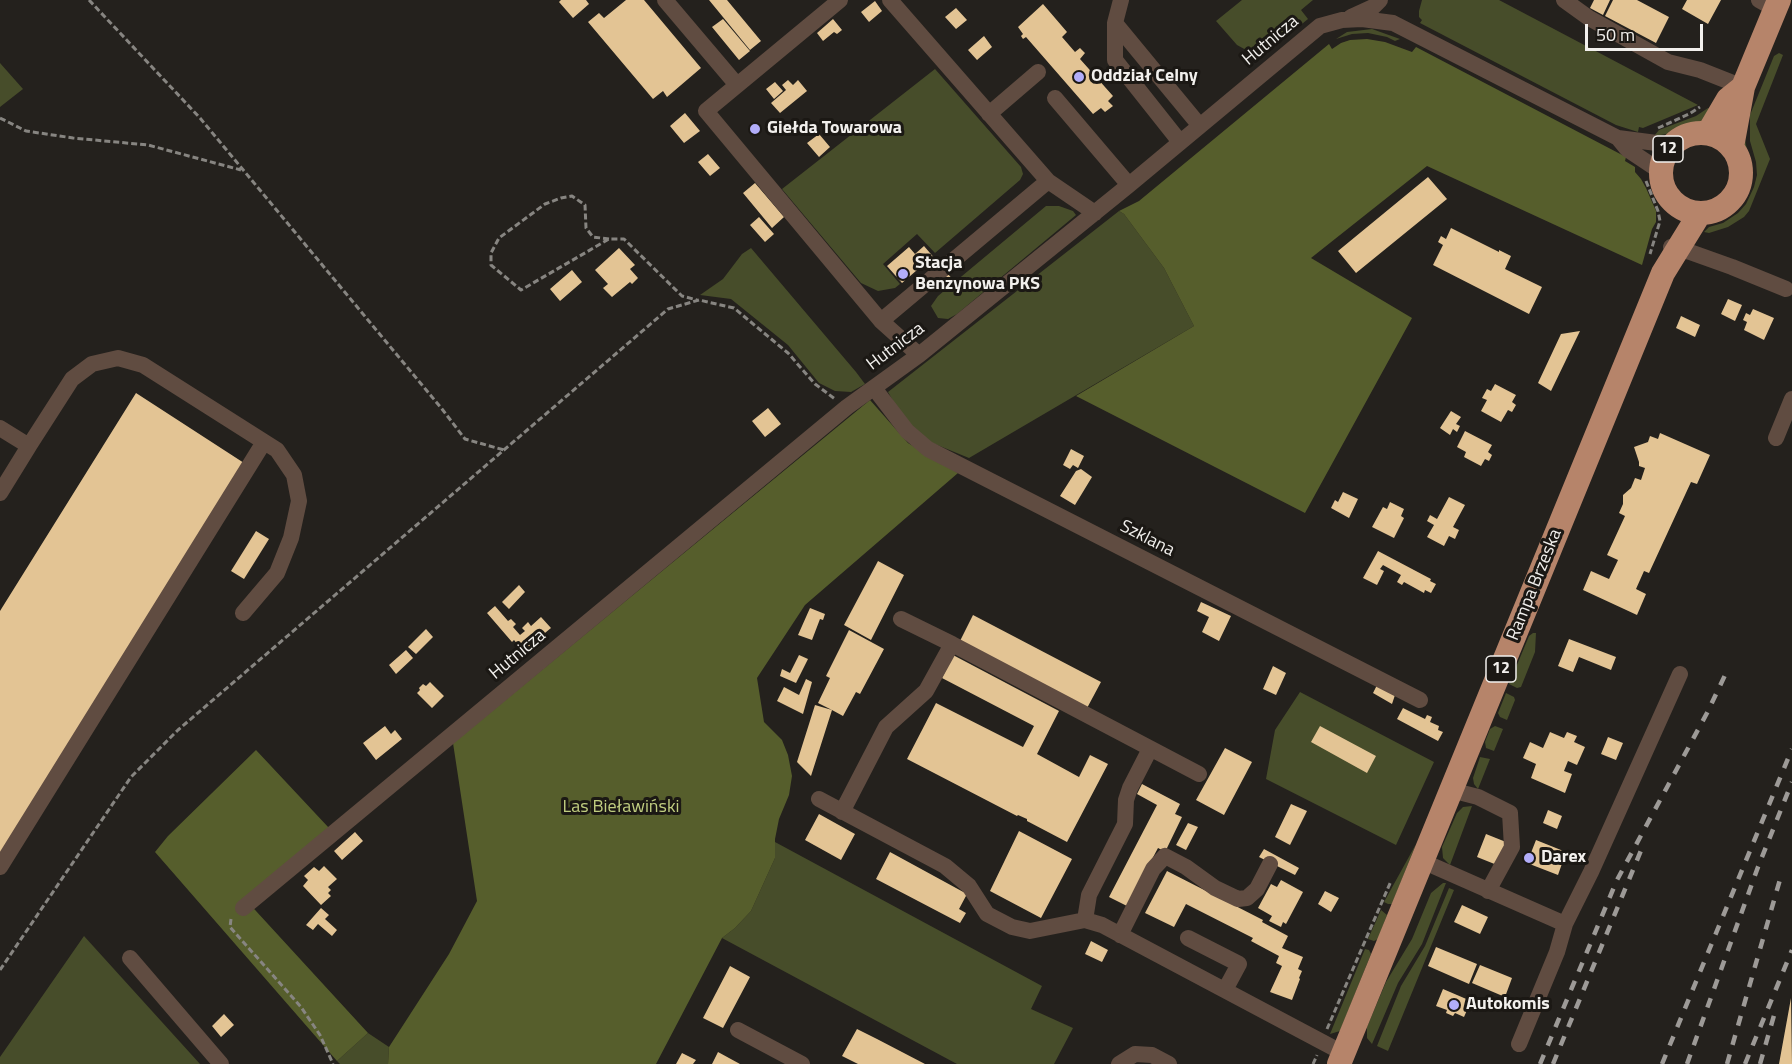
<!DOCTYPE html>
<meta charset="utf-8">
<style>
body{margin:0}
#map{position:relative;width:1792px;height:1064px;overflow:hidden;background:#24211d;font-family:"Titillium Web",sans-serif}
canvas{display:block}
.scale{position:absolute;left:1585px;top:24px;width:118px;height:27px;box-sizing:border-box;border:3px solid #f2f0ed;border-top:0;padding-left:8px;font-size:18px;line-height:21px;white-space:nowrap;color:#f2f0ed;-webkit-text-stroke:4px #1b1814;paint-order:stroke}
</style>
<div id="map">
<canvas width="1792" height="1064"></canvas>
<div class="scale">50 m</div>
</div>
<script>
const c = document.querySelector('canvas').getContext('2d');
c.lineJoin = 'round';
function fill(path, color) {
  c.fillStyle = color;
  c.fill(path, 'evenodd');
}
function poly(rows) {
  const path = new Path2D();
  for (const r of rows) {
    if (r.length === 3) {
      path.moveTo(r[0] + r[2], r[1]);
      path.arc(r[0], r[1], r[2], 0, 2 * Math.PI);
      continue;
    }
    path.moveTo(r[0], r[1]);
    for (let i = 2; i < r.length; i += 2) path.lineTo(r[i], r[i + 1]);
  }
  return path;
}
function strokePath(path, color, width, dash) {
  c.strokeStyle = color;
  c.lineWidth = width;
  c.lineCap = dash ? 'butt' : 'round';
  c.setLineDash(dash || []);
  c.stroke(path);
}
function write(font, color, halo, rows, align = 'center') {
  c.font = font + ' "Titillium Web",sans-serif';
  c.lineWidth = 6;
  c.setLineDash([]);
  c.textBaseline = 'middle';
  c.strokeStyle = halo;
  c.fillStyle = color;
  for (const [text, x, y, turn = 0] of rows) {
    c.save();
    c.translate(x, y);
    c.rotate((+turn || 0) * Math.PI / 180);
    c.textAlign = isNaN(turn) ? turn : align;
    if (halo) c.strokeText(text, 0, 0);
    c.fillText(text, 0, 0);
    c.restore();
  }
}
fill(poly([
 [1242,0,1313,0,1301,10,1308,19,1270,50,1259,54,1248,51,1237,45,1216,21],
 [1422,0,1499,0,1698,105,1643,128,1639,127,1638,132,1616,125,1420,23,1422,20,1419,17,1419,11],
 [1372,29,1400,39,1395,41,1387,37,1368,33,1352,34,1336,39,1347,32],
 [1779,53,1783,55,1756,124,1770,159,1749,211,1744,217,1728,227,1709,233,1704,232,1709,227,1723,223,1738,213,1746,204,1754,187,1757,175,1756,162,1750,141,1750,115,1774,56],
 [0,63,23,89,0,107],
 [935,69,1021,167,1023,174,1020,180,935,253,917,234,883,264,900,284,895,288,878,291,861,283,782,189],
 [1708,108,1715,111,1702,121,1683,126,1667,134,1654,136,1659,130,1696,116],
 [1745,140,1752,173,1744,198,1732,212,1723,217,1704,225,1708,219,1720,214,1733,205,1744,189,1747,180,1747,165,1741,147],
 [1046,206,1059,206,1073,211,1076,215,957,314,948,319,938,318,931,306,938,296],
 [1119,211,1124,214,1164,268,1194,326,969,458,925,440,900,413,888,392],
 [751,248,856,372,865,384,851,392,835,391,819,383,788,345,731,299,700,295,723,279,742,254],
 [1533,633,1536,633,1535,652,1521,687,1517,688,1509,684,1529,636],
 [1300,692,1434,762,1396,845,1266,779,1275,730],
 [1506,693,1514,697,1515,700,1507,720,1500,717,1498,713],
 [1495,726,1503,729,1494,751,1486,748,1485,742,1490,729],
 [1480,757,1490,759,1478,789,1474,784,1473,778],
 [1472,806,1450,865,1443,858,1442,847,1457,813,1463,807],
 [775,842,1042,986,1031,1009,1073,1028,1054,1064,957,1064,722,938,735,928,751,911,775,858],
 [1416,844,1392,904,1388,904,1384,902],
 [1443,883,1446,883,1422,944,1398,983,1372,1044,1367,1038,1367,1027,1386,982,1412,939,1431,893],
 [1449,888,1454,890,1388,1051,1377,1046,1401,986,1425,946],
 [1381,910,1387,915,1378,939,1374,941,1368,939],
 [84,936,200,1064,0,1064,0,1057],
 [1365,949,1369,950,1371,954,1340,1031,1330,1034],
 [368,1033,389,1047,388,1064,340,1064,337,1061]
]), '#474d2a');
fill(poly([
 [1367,39,1385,42,1412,52,1416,47,1626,157,1625,161,1635,167,1635,172,1641,179,1646,188,1656,211,1656,222,1652,229,1642,265,1427,166,1311,258,1412,318,1305,513,1076,396,1194,326,1164,268,1124,214,1119,211,1139,201,1329,44,1332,49,1341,43,1350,40],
 [870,400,908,443,958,473,805,605,757,678,764,722,782,740,788,755,792,776,789,795,779,819,775,839,775,858,751,911,735,928,722,938,656,1064,388,1064,389,1047,449,954,477,901,453,743],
 [256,750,329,828,245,899,368,1033,337,1061,155,852,168,836]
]), '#565e2c');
fill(poly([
 [561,0,586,0,589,4,573,18,559,2],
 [626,0,644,0,701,68,667,97,663,91,653,99,588,22,599,13,604,18],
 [709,0,727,0,761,41,750,50],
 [1594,0,1610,0,1603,15,1590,8],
 [1613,0,1637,0,1669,17,1656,43,1605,16],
 [1687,0,1721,0,1708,24,1682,9],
 [875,1,882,11,869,22,861,12],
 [1043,4,1067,32,1062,37,1075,52,1080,48,1085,53,1080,59,1113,96,1108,101,1113,106,1105,112,1101,108,1093,114,1026,37,1023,39,1021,36,1023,34,1018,27],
 [956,8,967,20,956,29,945,17],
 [723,19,750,51,739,60,712,27],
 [833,19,842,30,837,34,834,32,823,41,817,33],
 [984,36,992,47,977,60,968,50],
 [788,80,793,85,798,80,807,91,780,113,771,103,786,90,782,85],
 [775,82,783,91,774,99,766,89],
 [685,113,700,131,684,143,670,126],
 [819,134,830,147,819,157,807,143],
 [708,154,720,168,710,176,698,162],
 [1428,177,1447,199,1356,273,1338,251],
 [755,183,784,217,772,228,743,193],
 [759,217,774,234,765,242,750,225],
 [1451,228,1499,252,1499,250,1511,256,1505,269,1542,287,1529,314,1433,265,1443,245,1438,242,1441,236,1446,239],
 [924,246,954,281,945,288,924,264,902,283,887,266,909,247,915,254],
 [619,248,635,265,630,269,638,278,632,284,630,282,612,297,603,288,608,284,595,270],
 [572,270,582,282,560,301,550,289],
 [1728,299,1742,305,1735,321,1721,314],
 [1753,309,1774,318,1764,340,1744,330,1747,322,1743,320,1746,313,1750,315],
 [1681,316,1700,325,1695,337,1676,328],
 [1580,331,1551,391,1538,383,1561,334],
 [1495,384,1516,395,1512,402,1516,405,1512,412,1508,410,1501,422,1481,411,1487,400,1482,398,1487,389,1491,391],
 [136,393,244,463,0,854,0,611],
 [768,408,781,424,765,437,752,421],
 [1451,411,1461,417,1456,424,1460,426,1457,432,1453,429,1450,435,1440,428],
 [1465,431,1492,445,1488,452,1492,455,1489,461,1485,459,1481,466,1464,457,1466,452,1457,447],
 [1660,433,1710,455,1697,484,1691,482,1649,573,1644,571,1636,589,1646,594,1637,615,1583,590,1591,571,1609,579,1618,560,1607,555,1625,516,1619,513,1623,504,1623,495,1631,488,1635,478,1641,480,1645,468,1639,466,1639,462,1634,447,1648,442,1650,436,1658,439],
 [1071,449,1084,456,1078,468,1073,465,1070,469,1063,465],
 [1081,469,1092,477,1075,505,1060,496,1076,471],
 [1343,492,1358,499,1349,518,1331,508,1335,500,1338,502],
 [1449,497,1465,505,1453,527,1459,530,1455,539,1449,536,1444,546,1427,537,1434,525,1427,521,1430,515,1437,519],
 [1390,502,1404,509,1401,516,1404,518,1394,538,1372,527,1383,507,1387,509],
 [256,531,269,539,244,579,231,571],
 [1378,551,1431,579,1430,581,1436,584,1431,593,1425,590,1424,593,1404,582,1402,585,1397,582,1401,575,1383,565,1380,569,1384,571,1377,585,1363,578],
 [878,561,904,575,871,640,844,625],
 [519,585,525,592,509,609,502,602],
 [1201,602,1231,616,1219,641,1202,632,1209,617,1197,611],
 [495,606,508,621,511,619,516,624,513,627,520,635,525,631,522,628,528,622,531,626,541,617,551,628,540,637,544,642,534,651,529,646,523,651,514,640,512,642,487,613],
 [810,608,825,614,823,620,820,619,812,640,798,635],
 [973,615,1101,682,1086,710,959,643],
 [426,629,433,637,416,654,408,647],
 [849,630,884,649,860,694,856,692,843,716,832,710,811,776,797,762,815,705,832,710,818,703,830,678,826,676],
 [1569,639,1616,657,1611,670,1579,657,1573,672,1558,666],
 [406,650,413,658,396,674,389,665],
 [799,655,808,659,796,683,780,676,782,669,790,673],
 [953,655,1059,711,1037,754,1079,777,1090,755,1108,764,1067,842,1027,821,1027,819,1018,815,1017,816,907,759,936,703,1023,747,1034,726,942,678],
 [1273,666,1286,673,1276,695,1263,689],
 [806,679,812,682,803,714,777,701,784,687,799,695],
 [430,682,444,696,432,708,417,693,420,690,419,688,423,684,426,686],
 [1378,683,1396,692,1392,704,1373,693],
 [1403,708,1425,719,1427,715,1432,717,1430,722,1439,726,1438,730,1443,732,1438,741,1397,719],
 [385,726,391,734,395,730,402,739,376,760,363,743],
 [1320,726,1376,756,1367,773,1311,742],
 [1550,732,1564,738,1567,732,1577,736,1574,742,1585,747,1577,765,1568,761,1564,771,1572,774,1565,793,1531,778,1536,764,1523,758,1530,742,1543,748],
 [1608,737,1623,743,1616,760,1601,754],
 [1225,748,1252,762,1224,815,1196,800],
 [1142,784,1180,804,1175,814,1182,817,1167,848,1164,851,1158,848,1127,906,1109,897,1157,805,1137,794],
 [1291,804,1307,811,1290,845,1275,837],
 [1548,810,1562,816,1557,829,1543,823],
 [819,814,855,834,841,860,805,840],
 [1188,823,1198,827,1186,850,1176,845],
 [1019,831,1072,859,1041,918,990,891],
 [355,832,363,841,342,860,334,851],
 [1486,834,1516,846,1507,869,1477,857],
 [1536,840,1566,852,1558,875,1527,863],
 [1264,849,1299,868,1295,875,1259,857],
 [890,852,967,894,959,909,966,913,960,923,876,879],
 [324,866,337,879,328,887,331,890,328,893,331,896,321,905,303,886,308,880,304,876,314,867,319,871],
 [1167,871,1263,920,1262,922,1288,936,1282,948,1303,957,1298,969,1302,971,1299,978,1300,979,1292,1000,1270,992,1282,966,1276,963,1279,956,1251,941,1253,938,1186,904,1174,927,1145,913],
 [1281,880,1303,892,1286,924,1283,922,1281,927,1269,921,1272,916,1258,908,1271,884,1277,887],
 [1325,891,1339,898,1331,912,1318,904],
 [1462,905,1488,917,1480,934,1454,922],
 [321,908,329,915,325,919,337,930,332,936,318,924,313,930,306,925],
 [1091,941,1108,950,1102,962,1085,954],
 [1436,947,1477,964,1469,984,1428,966],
 [1480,965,1512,978,1505,997,1472,983],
 [730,966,750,977,723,1028,703,1018],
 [1443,989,1471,1001,1464,1017,1455,1013,1453,1016,1446,1013,1447,1010,1436,1006],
 [1791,998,1792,1064,1779,1064],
 [224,1014,234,1025,221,1037,212,1026],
 [857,1029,877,1039,925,1064,858,1064,842,1056],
 [718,1052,740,1064,712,1064],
 [682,1053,696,1060,693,1064,676,1064]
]), '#e3c494');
strokePath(poly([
 [89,0,200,118,442,409,465,439,504,450],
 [0,118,26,131,73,138,148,145,241,170],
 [1658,128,1689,114,1700,107],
 [1646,181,1658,211,1660,221,1650,254],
 [609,239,593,237,586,228,585,205,572,196,561,198,545,204,499,238,491,253,491,265,521,290,609,239,624,239,682,296,697,300],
 [231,919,230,927,301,1007,320,1035,333,1064],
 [0,970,131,777,178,730,668,309,699,300,734,308,788,353,815,384,835,399],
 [1327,1029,1391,881],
 [1313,1064,1317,1055]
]), '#878581', 3, [6, 3]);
strokePath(poly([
 [665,0,737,85],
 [840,0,706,111,881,321,919,355],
 [890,0,1048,181,1095,213],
 [1121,0,1115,23,1115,60,1180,142],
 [1564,0,1589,18,1668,62,1700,70,1743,87],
 [1759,0,1775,9],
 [1351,17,1373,7,1380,0],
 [1115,23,1200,126],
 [1055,98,1129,185],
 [989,114,1038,72],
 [1618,138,1627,149,1660,171],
 [1671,247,1690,252,1732,267,1786,289],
 [881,321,1048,181],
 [874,388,907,431,928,449,1420,700],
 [0,428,29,446,72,379,92,364,118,358,143,365,277,450,294,475,299,501,291,538,277,573,243,613],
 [1776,438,1792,399],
 [0,493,29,446],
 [952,644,1199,774],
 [1451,790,1478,797,1510,813,1512,847,1488,891],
 [819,799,945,866,969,886,987,914,1012,927,1030,931,1085,920,1102,925,1343,1053],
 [842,812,886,727,926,691,952,644,901,619],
 [1422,861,1565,924,1557,952,1519,1044],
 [0,867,264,442],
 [243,908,847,407,919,355,1129,185,1320,26,1342,20,1362,19,1393,23,1618,138,1672,145],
 [1085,920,1089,895,1125,824,1126,800,1130,788,1150,749],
 [1565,924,1591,872,1680,674],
 [1120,935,1153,869,1165,856,1186,867,1215,888,1238,899,1247,898,1257,889,1270,864],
 [1188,938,1239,964,1225,990],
 [130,958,221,1064],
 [738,1030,802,1064],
 [1119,1064,1135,1054,1152,1055,1169,1064]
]), '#604c41', 16);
strokePath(poly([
 [1701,173,40],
 [1708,133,1728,99,1743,87],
 [1732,147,1743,87,1779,0],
 [1339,1064,1663,273,1700,213]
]), '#b6846a', 24);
strokePath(poly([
 [1540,1064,1617,880,1707,713,1727,671],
 [1553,1064,1642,848],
 [1662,1064,1792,749],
 [1687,1064,1758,867,1792,782],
 [1727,1064,1781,876],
 [1745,1064,1792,950],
 [1760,1064,1775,1012]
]), '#9d9a97', 4.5, [10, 10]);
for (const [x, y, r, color] of [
 [1079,77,6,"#b2adf9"],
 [755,129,6,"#b2adf9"],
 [903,274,6,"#b2adf9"],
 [1529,858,6,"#b2adf9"],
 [1454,1005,6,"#b2adf9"]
]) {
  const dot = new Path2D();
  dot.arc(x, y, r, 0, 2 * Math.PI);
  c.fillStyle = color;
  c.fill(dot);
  strokePath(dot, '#1b1814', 2);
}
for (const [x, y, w] of [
 [1668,149,30],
 [1501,669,30]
]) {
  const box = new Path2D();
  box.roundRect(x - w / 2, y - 13, w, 26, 4.5);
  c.fillStyle = '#1b1814';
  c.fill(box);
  strokePath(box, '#f2f0ed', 1.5);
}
write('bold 16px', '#f2f0ed', null, [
 ["12",1668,149],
 ["12",1501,669]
]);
write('18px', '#f2f0ed', '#1b1814', [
 ["Hutnicza",1271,41,-40],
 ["Hutnicza",896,347,-37],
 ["Szklana",1147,539,27],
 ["Rampa Brzeska",1535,585,-68],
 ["Hutnicza",518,655,-40]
]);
write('bold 18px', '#f2f0ed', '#1b1814', [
 ["Oddział Celny",1091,77],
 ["Giełda Towarowa",767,129],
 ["Stacja",915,264],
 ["Benzynowa PKS",915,285],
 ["Darex",1541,858],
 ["Autokomis",1466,1005]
], 'left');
write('18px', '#c1ce80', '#1b1814', [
 ["Las Bieławiński",621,808]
]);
</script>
